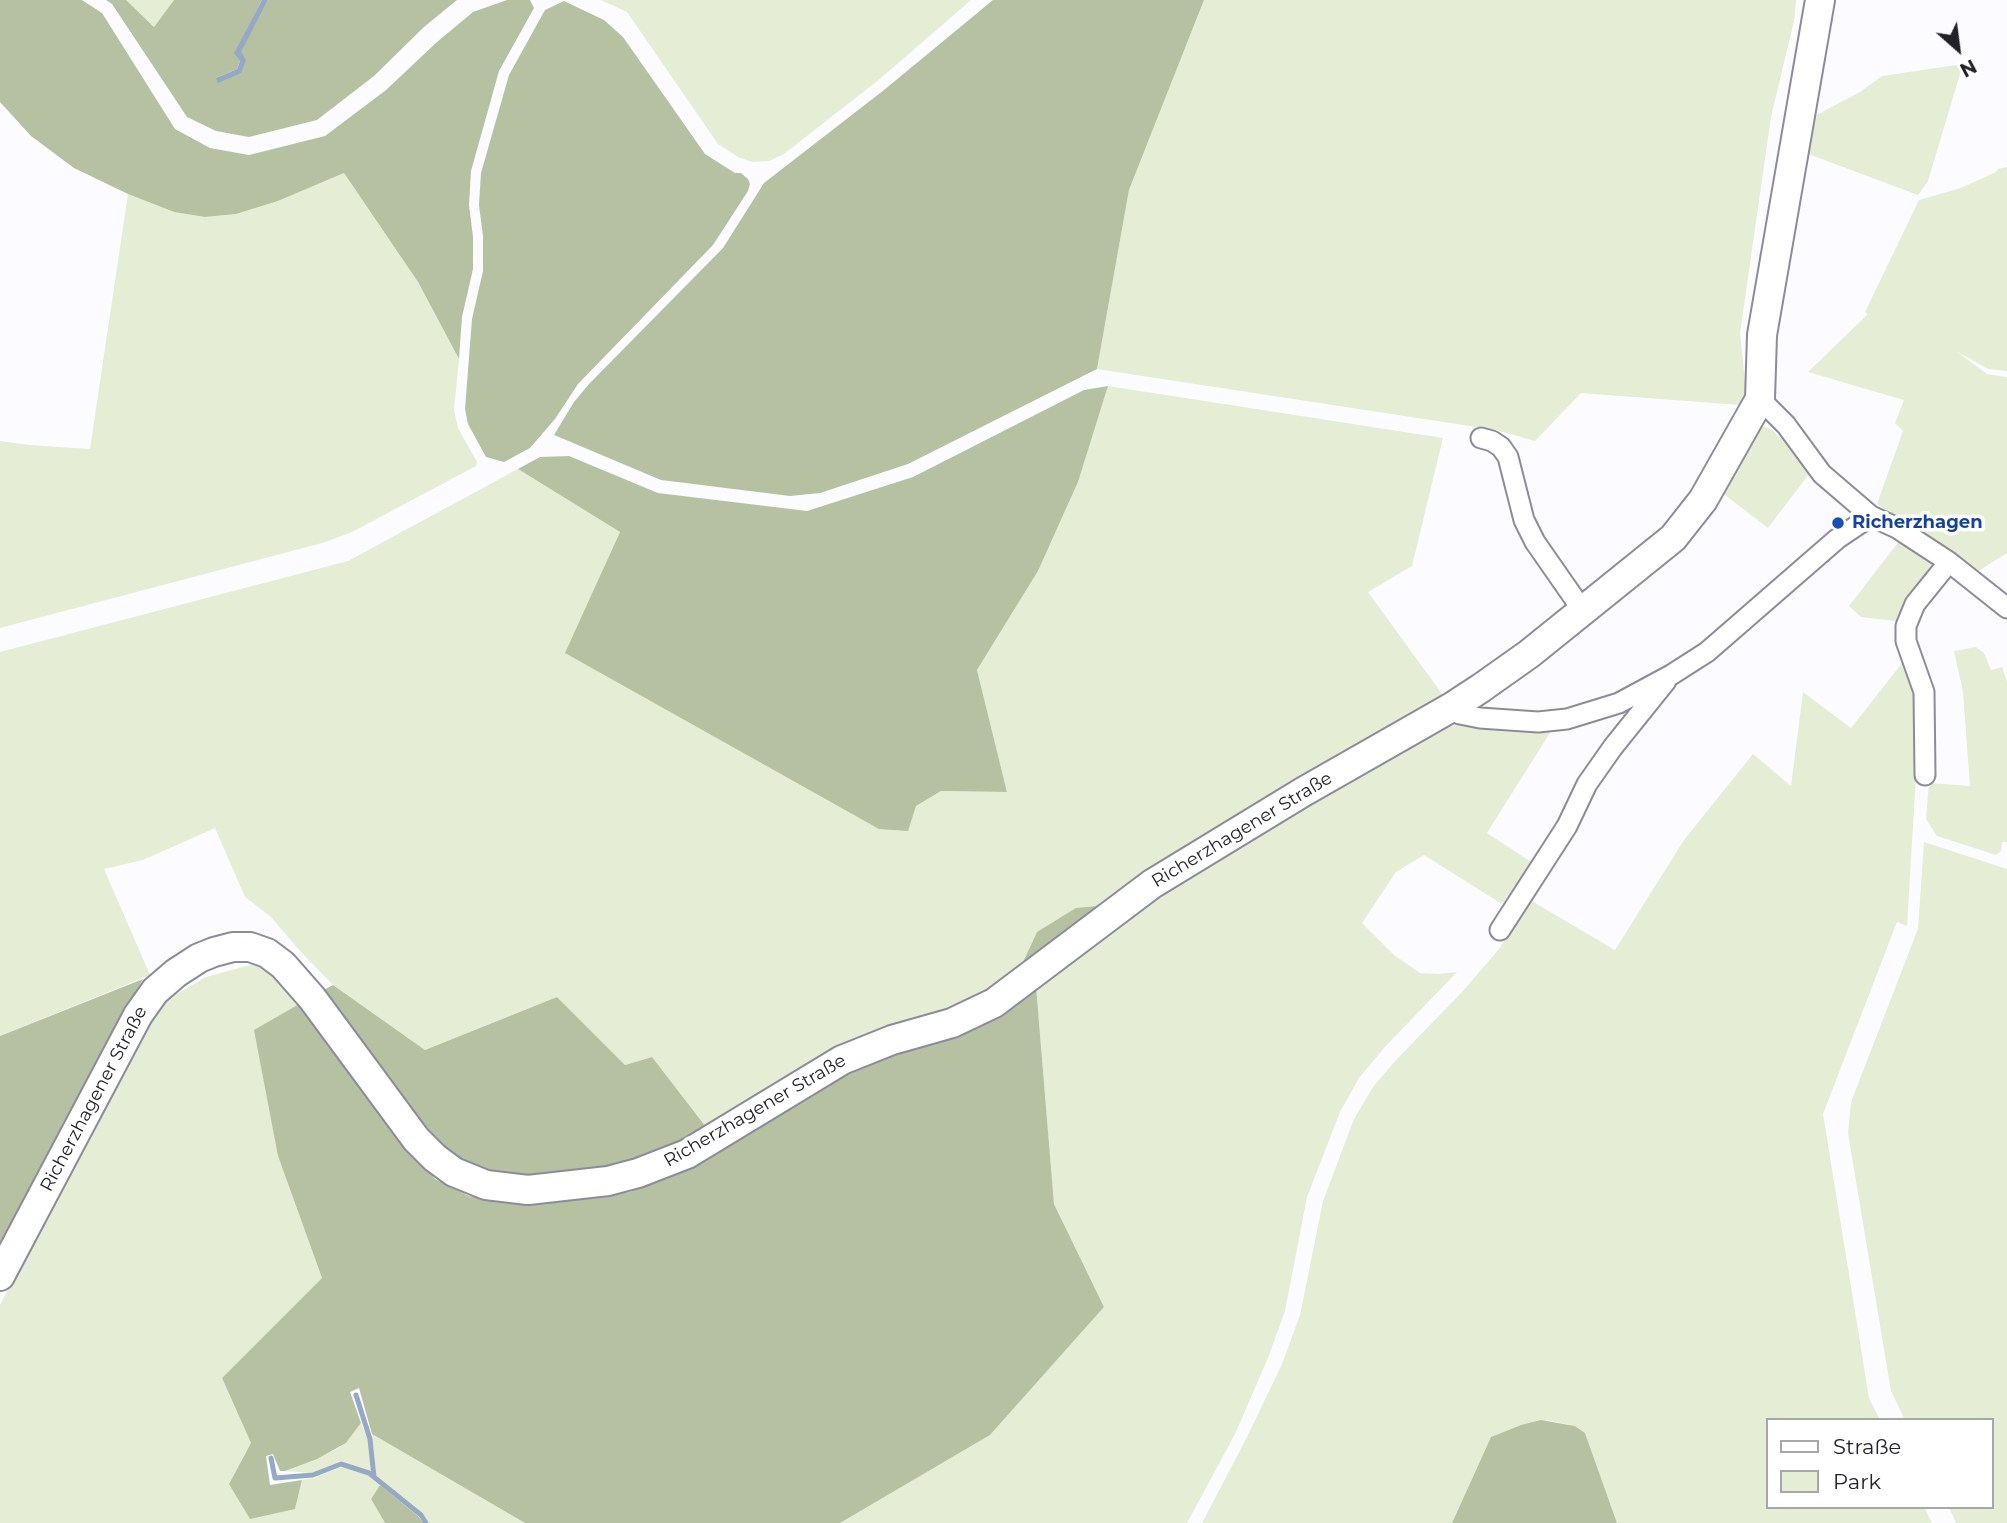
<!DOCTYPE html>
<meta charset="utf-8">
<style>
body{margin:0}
#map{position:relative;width:2007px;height:1523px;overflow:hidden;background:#fcfbff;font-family:Montserrat,sans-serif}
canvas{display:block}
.legend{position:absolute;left:1766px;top:1418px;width:228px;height:91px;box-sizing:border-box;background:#fff;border:2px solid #a7a6a9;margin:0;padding:9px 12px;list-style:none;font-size:21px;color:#222127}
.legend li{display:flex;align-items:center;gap:14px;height:35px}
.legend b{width:35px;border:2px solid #a7a6a9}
.north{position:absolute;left:1923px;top:14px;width:70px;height:70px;-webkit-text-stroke:5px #fff;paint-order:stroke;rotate:152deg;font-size:19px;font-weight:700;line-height:28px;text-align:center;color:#222127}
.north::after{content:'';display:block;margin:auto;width:24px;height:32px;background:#222127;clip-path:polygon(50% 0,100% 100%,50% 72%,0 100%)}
</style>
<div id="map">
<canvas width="2007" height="1523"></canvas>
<ul class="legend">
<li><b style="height:9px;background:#fff"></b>Straße</li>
<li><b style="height:19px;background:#e5eed4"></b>Park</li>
</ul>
<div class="north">N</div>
</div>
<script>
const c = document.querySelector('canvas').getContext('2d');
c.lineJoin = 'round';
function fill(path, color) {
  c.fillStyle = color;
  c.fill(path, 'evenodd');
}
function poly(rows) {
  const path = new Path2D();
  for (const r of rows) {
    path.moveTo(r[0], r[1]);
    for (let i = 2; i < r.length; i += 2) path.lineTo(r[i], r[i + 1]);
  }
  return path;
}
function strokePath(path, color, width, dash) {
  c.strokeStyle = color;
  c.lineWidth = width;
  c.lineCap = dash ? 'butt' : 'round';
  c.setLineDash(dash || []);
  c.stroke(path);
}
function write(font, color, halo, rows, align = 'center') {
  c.font = font + ' Montserrat,sans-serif';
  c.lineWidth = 7;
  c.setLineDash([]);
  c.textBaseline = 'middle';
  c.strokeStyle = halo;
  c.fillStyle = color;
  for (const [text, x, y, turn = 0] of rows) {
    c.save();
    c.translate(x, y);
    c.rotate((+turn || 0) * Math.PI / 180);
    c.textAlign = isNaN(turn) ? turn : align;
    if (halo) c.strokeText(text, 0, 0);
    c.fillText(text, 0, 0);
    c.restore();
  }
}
fill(poly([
 [126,0,174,0,154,27],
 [601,0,971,0,881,78,784,154,769,161,752,162,738,157,718,144,627,12],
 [1204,0,1796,0,1794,21,1771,117,1740,333,1746,391,1740,405,1581,393,1535,441,1496,430,1097,369,1129,190],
 [1963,64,1928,181,1918,195,1803,152,1809,119,1860,92,1882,76],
 [2007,167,2007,371,1988,369,1956,351,1987,374,2007,377,2007,553,1975,573,1877,504,1903,431,1895,423,1904,400,1808,372,1868,314,1865,312,1919,200,1961,188,1996,172,1998,169],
 [344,173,418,282,459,359,454,410,458,428,477,462,476,466,354,531,326,542,0,628,0,441,29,445,90,449,128,194,174,212,205,217,236,214,278,201],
 [1108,386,1443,438,1412,566,1368,592,1445,698,1110,905,1037,932,1023,962,985,994,842,1054,836,1047,789,1074,706,1127,652,1057,625,1065,557,997,425,1050,333,985,300,951,271,917,245,897,215,828,143,860,104,869,150,975,0,1036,0,652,348,561,518,469,620,532,566,653,916,806,941,791,1007,792,977,670,1038,571,1078,482],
 [1761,425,1772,430,1788,445,1809,474,1768,528,1717,489,1752,431],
 [1900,540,1931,561,1929,577,1902,622,1861,617,1849,606],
 [1976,647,1984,653,1991,670,2002,667,2007,681,2007,842,2002,842,2001,851,1996,855,1937,836,1926,819,1929,783,1970,786,1963,692,1954,651],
 [1906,658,1920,710,1907,926,1897,922,1823,1114,1869,1398,1880,1420,1767,1420,1767,1507,1924,1507,1932,1523,1617,1523,1585,1433,1575,1426,1547,1420,1521,1425,1491,1437,1452,1523,1202,1523,1246,1439,1282,1364,1300,1315,1323,1201,1354,1119,1373,1087,1397,1059,1462,992,1499,949,1530,900,1615,950,1684,840,1753,754,1791,786,1803,692,1851,728],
 [1456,725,1553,728,1487,833,1533,863,1502,904,1424,855,1396,872,1362,923,1394,955,1420,973,1439,974,1457,972,1384,1048,1359,1078,1340,1112,1307,1197,1285,1311,1268,1358,1235,1434,1187,1523,840,1523,990,1435,1104,1307,1054,1204,1036,986,1130,913,1428,732],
 [1924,842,2007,869,2007,1523,1956,1523,1949,1507,1991,1507,1991,1420,1905,1420,1891,1391,1848,1133,1851,1102,1918,929],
 [254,964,275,977,301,1003,278,1156,322,1278,222,1378,251,1443,229,1484,295,1509,302,1480,314,1478,341,1467,368,1475,380,1485,371,1499,385,1523,0,1523,0,1305,136,1041,166,1000,206,977],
 [361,1423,368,1439,371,1471,341,1461,313,1473,285,1471,335,1450,346,1443],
 [372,1434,525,1523,429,1523,423,1514,376,1475]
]), '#e5eed4');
fill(poly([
 [0,0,82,0,102,13,175,129,210,148,249,155,325,136,386,90,437,42,473,12,507,0,530,0,534,8,499,71,471,171,469,205,473,237,473,269,462,317,459,359,418,282,344,173,278,201,236,214,205,217,174,212,128,194,74,168,31,136,0,102],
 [106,0,126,0,154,27,174,0,262,0,235,52,240,61,237,69,216,78,241,73,240,52,268,0,457,0,424,27,374,76,317,120,249,137,216,131,187,117,112,4],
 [993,0,1204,0,1129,190,1097,369,908,464,820,493,790,496,661,480,554,435,574,402,589,384,723,248,764,183,884,90],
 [564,1,604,20,623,37,705,154,735,173,741,173,748,179,750,184,748,191,713,245,578,384,555,419,530,448,504,462,486,457,468,424,465,409,472,319,483,271,483,236,479,205,481,173,509,75,545,10],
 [1108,386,1078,482,1038,571,977,670,1007,792,941,791,916,806,908,831,879,829,565,653,620,532,518,469,540,457,569,456,658,493,807,511,913,477,1084,390],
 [1110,905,985,994,1023,962,1037,932,1076,908],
 [143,979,82,1088,8,1233,0,1243,0,1036],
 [333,985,425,1050,557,997,625,1065,652,1057,706,1127,789,1074,837,1046,842,1054,655,1162,510,1183,440,1152,318,993],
 [1036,986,1054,1204,1104,1307,990,1435,840,1523,525,1523,372,1434,359,1388,350,1392,361,1423,346,1443,317,1459,285,1471,280,1471,273,1454,266,1456,270,1485,302,1480,295,1509,250,1519,229,1484,251,1443,222,1378,322,1278,278,1156,254,1030,301,1003,395,1133,435,1179,469,1196,506,1203,554,1203,630,1192,673,1175,713,1154,860,1064],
 [1541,1420,1575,1426,1585,1433,1617,1523,1452,1523,1491,1437,1521,1425],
 [380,1485,419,1517,423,1523,385,1523,371,1499]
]), '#b6c1a1');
fill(poly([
 [262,0,268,0,241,52,246,60,241,73,218,83,216,78,237,69,240,61,234,53]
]), '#95a8c4');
strokePath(poly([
 [356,1395,370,1439,374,1477,421,1515,426,1523],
 [271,1458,275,1478,313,1475,341,1464,369,1473,374,1477]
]), '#95a8c4', 5);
const street = poly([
 [1760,399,1786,425,1822,474,1871,516,1897,528,1949,562,2007,608],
 [1481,438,1492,441,1501,447,1508,457,1524,520,1535,542,1583,611],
 [1452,707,1460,714,1480,718,1538,722,1567,719,1619,703,1671,675,1707,652,1837,539,1871,516],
 [1925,775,1924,692,1906,641,1906,626,1915,604,1949,562],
 [1500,930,1567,826,1587,784,1613,747,1666,681]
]);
const secondary = poly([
 [0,1276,138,1015,155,991,176,973,199,958,214,952,233,947,250,947,267,953,283,965,312,998,416,1139,435,1158,454,1172,486,1185,528,1190,608,1181,638,1173,687,1154,842,1060,892,1040,952,1023,994,1003,1152,884,1303,792,1452,707,1481,688,1529,654,1673,538,1703,500,1760,399,1762,335,1820,0]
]);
strokePath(street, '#8d8a9b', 23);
strokePath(secondary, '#8d8a9b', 32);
strokePath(street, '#fff', 19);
strokePath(secondary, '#fff', 28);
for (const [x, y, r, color] of [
 [1838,523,7,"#1a4fb4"]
]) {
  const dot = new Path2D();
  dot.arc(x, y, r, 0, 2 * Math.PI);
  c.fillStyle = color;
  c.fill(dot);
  strokePath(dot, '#fff', 2.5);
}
write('bold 18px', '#164399', '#fff', [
 ["Richerzhagen",1852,523]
], 'left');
write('18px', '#222127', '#fff', [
 ["Richerzhagener Straße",1242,830,-31],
 ["Richerzhagener Straße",94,1099,-62],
 ["Richerzhagener Straße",755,1111,-30]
]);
</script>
